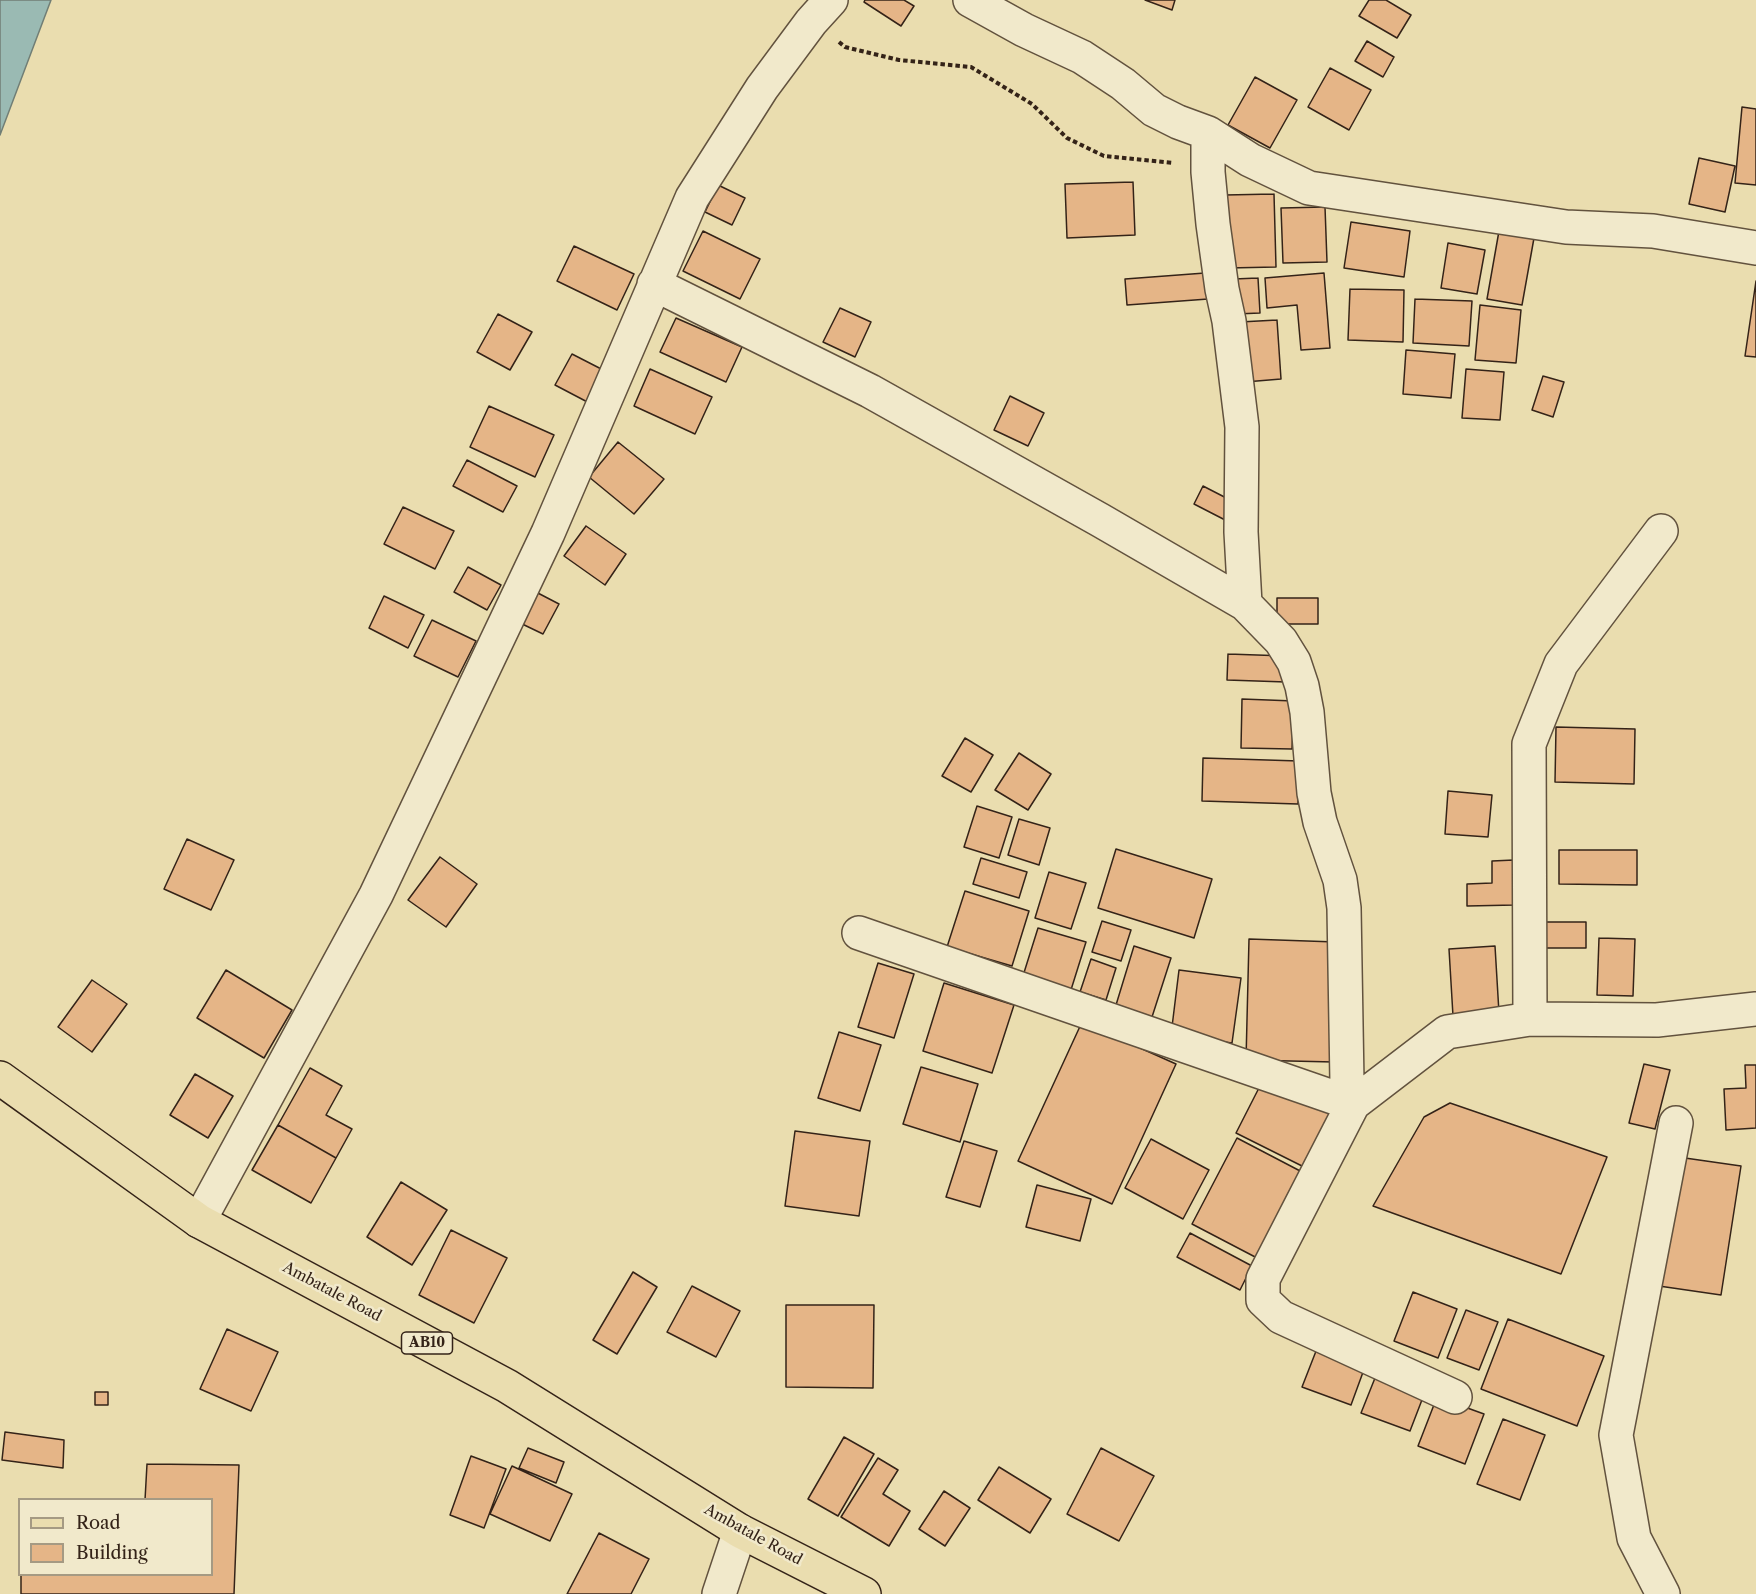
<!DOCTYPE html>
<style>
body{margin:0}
#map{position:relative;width:1756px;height:1594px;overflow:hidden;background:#eaddaf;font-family:"Libre Caslon Text",serif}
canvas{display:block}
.legend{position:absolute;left:18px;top:1498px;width:195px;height:78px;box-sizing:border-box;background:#f1e9cb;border:2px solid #a59a83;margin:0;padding:8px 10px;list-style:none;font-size:18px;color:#342318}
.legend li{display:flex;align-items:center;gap:12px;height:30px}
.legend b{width:30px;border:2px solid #a59a83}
</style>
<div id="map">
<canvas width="1756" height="1594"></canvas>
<ul class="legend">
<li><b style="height:8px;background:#eaddaf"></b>Road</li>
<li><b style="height:16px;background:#e5b587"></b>Building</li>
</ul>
</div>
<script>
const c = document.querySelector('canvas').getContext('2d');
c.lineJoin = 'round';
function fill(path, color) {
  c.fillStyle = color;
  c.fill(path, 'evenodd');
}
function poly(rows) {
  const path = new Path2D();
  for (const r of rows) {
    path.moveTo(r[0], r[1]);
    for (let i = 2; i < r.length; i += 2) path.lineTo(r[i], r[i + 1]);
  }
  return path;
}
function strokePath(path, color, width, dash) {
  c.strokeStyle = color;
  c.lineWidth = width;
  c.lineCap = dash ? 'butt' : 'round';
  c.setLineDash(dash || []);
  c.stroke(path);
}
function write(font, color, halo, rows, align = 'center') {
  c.font = font + ' "Libre Caslon Text",serif';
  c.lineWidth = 5;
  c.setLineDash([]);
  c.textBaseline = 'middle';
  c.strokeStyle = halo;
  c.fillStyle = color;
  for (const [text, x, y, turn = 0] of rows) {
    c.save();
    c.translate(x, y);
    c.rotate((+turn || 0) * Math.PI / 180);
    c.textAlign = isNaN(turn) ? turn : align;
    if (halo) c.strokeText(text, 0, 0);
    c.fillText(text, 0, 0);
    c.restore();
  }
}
const water = poly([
 [0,0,51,0,0,135,0,0]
]);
fill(water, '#9abab3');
strokePath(water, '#717e75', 1.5);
const building = poly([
 [865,0,904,0,914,6,901,26,864,2,865,0],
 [1145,0,1175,0,1172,10,1145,0],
 [1369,0,1386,0,1411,15,1397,38,1359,16,1369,0],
 [1367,41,1394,57,1383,77,1355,61,1367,41],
 [1330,68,1371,90,1349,130,1308,107,1330,68],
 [1255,77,1297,100,1270,148,1228,125,1255,77],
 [1742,107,1756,109,1756,185,1735,183,1742,107],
 [1699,158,1735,166,1725,212,1689,204,1699,158],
 [1133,182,1135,235,1067,238,1065,184,1133,182],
 [718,185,745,198,732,225,705,212,718,185],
 [1274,194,1276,267,1228,268,1225,195,1274,194],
 [1325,207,1327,262,1283,263,1281,208,1325,207],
 [1351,222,1410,231,1404,277,1344,268,1351,222],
 [703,231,760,259,740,299,683,271,703,231],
 [1499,231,1534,238,1522,305,1487,299,1499,231],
 [1448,243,1485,250,1477,294,1441,288,1448,243],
 [574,246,634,274,617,310,557,281,574,246],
 [1205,273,1208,299,1127,305,1125,279,1205,273],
 [1324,273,1330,348,1301,350,1297,305,1267,308,1265,278,1324,273],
 [1258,278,1260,313,1236,314,1234,279,1258,278],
 [1756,281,1756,357,1745,356,1756,281],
 [1350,289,1404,290,1403,342,1348,340,1350,289],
 [1415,299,1472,301,1469,346,1413,343,1415,299],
 [1480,305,1521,310,1516,363,1475,360,1480,305],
 [840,308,871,322,855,357,823,342,840,308],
 [498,314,532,332,510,370,477,352,498,314],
 [676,318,742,347,726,382,660,352,676,318],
 [1277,320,1281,379,1245,382,1240,322,1277,320],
 [1406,350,1455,354,1451,398,1403,394,1406,350],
 [572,354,611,374,595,406,555,385,572,354],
 [650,369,712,397,695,434,634,406,650,369],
 [1466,369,1504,372,1500,420,1462,418,1466,369],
 [1543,376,1564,382,1553,417,1532,410,1543,376],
 [1010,396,1044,413,1028,446,994,430,1010,396],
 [489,406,554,435,535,477,470,447,489,406],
 [618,442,664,479,634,514,589,477,618,442],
 [467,460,517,486,503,512,453,486,467,460],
 [1203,486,1238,504,1229,522,1194,504,1203,486],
 [403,507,454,531,435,569,384,544,403,507],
 [586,526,626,554,605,585,564,556,586,526],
 [468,567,501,585,487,610,454,592,468,567],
 [534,591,559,604,543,634,518,622,534,591],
 [384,596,424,615,408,648,369,628,384,596],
 [1277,598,1318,598,1318,624,1277,624,1277,598],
 [432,620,476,641,458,677,414,656,432,620],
 [1228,654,1286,656,1286,682,1227,680,1228,654],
 [1242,699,1294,701,1292,749,1241,748,1242,699],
 [1556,727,1635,729,1634,784,1555,782,1556,727],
 [965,738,993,755,971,792,942,776,965,738],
 [1019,753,1051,774,1028,810,995,790,1019,753],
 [1203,758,1299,761,1298,804,1202,801,1203,758],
 [1448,791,1492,795,1488,837,1445,834,1448,791],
 [977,806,1012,817,999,858,964,847,977,806],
 [1019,819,1050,828,1039,865,1008,855,1019,819],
 [187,839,234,860,211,910,164,889,187,839],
 [1116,849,1212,879,1194,938,1098,908,1116,849],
 [1559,850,1637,850,1637,885,1559,884,1559,850],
 [440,857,477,884,446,927,408,900,440,857],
 [981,858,1027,872,1019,898,973,884,981,858],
 [1514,860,1515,905,1467,906,1467,884,1492,883,1492,861,1514,860],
 [1049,872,1086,883,1071,929,1035,918,1049,872],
 [965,891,1029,911,1012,966,947,947,965,891],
 [1102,921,1131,930,1121,961,1092,952,1102,921],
 [1543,922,1586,922,1586,948,1543,948,1543,922],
 [1038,928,1086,942,1070,993,1022,979,1038,928],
 [1599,938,1635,939,1633,996,1597,995,1599,938],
 [1249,939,1336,942,1334,1062,1246,1060,1249,939],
 [1134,946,1171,958,1152,1017,1116,1005,1134,946],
 [1495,946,1499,1013,1453,1016,1449,949,1495,946],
 [1091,959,1116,968,1106,1000,1080,992,1091,959],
 [878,963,914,974,894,1038,858,1027,878,963],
 [226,970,292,1010,264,1058,197,1018,226,970],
 [1179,970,1241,978,1232,1043,1171,1035,1179,970],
 [92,980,127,1004,92,1052,58,1027,92,980],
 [944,983,1014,1005,992,1073,923,1051,944,983],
 [1082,1022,1176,1064,1112,1204,1018,1161,1082,1022],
 [839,1032,881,1045,860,1111,818,1098,839,1032],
 [1644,1064,1670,1070,1655,1129,1629,1123,1644,1064],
 [1745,1065,1756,1065,1756,1128,1726,1130,1724,1089,1746,1088,1745,1065],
 [921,1067,978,1084,960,1142,903,1124,921,1067],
 [310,1068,342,1086,326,1115,352,1129,336,1158,278,1125,310,1068],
 [195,1074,233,1096,208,1138,170,1115,195,1074],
 [1263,1080,1337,1117,1310,1170,1236,1133,1263,1080],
 [1450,1103,1607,1157,1561,1274,1373,1206,1424,1117,1450,1103],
 [278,1125,336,1158,311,1203,252,1170,278,1125],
 [795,1131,870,1141,859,1216,785,1206,795,1131],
 [1237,1138,1304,1173,1259,1259,1192,1224,1237,1138],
 [1151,1139,1209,1170,1183,1219,1125,1188,1151,1139],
 [964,1141,997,1151,980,1207,946,1197,964,1141],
 [1671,1156,1741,1166,1721,1295,1652,1285,1671,1156],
 [401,1182,447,1210,412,1265,367,1237,401,1182],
 [1037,1185,1091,1199,1080,1241,1026,1227,1037,1185],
 [451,1230,507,1258,474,1323,419,1295,451,1230],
 [1190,1233,1252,1266,1240,1290,1177,1257,1190,1233],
 [633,1272,657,1287,617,1354,593,1340,633,1272],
 [692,1286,740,1311,716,1357,667,1332,692,1286],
 [1413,1292,1457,1309,1438,1358,1394,1341,1413,1292],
 [786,1305,874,1305,873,1388,786,1387,786,1305],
 [1466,1310,1498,1322,1479,1370,1447,1358,1466,1310],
 [1508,1319,1604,1356,1577,1426,1481,1389,1508,1319],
 [227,1329,278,1352,251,1411,200,1389,227,1329],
 [1318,1346,1366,1364,1351,1405,1302,1387,1318,1346],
 [1377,1373,1425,1392,1410,1431,1361,1413,1377,1373],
 [95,1392,108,1392,108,1405,95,1405,95,1392],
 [1437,1397,1484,1414,1465,1464,1418,1446,1437,1397],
 [1503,1419,1545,1435,1520,1500,1477,1484,1503,1419],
 [5,1432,64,1440,63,1468,2,1460,5,1432],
 [844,1437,874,1454,838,1516,808,1499,844,1437],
 [528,1448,564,1462,556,1483,519,1468,528,1448],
 [1101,1448,1154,1476,1119,1541,1067,1514,1101,1448],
 [471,1456,506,1469,484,1528,450,1515,471,1456],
 [878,1458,898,1470,883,1494,910,1511,889,1546,841,1517,878,1458],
 [147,1464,239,1465,234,1594,21,1594,21,1574,212,1574,212,1500,145,1500,147,1464],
 [512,1466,572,1494,550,1541,490,1514,512,1466],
 [999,1467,1051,1499,1030,1533,978,1500,999,1467],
 [944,1491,970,1508,945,1546,919,1529,944,1491],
 [599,1533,649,1559,631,1594,567,1594,599,1533]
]);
fill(building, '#e5b587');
strokePath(building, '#342318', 1.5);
const minor = poly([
 [970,0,1024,30,1082,57,1123,84,1154,110,1178,122,1208,133],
 [654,284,870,391,1100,520,1245,604,1281,641,1294,662,1302,686,1307,712,1314,793,1320,822,1340,880,1344,908,1347,1083,1353,1104],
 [1245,604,1241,532,1242,427,1229,321,1222,289,1213,224,1208,172,1208,133,1250,160,1309,188,1566,227,1653,231,1756,248],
 [859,933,1353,1104],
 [1530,1019,1529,744,1561,664,1661,531],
 [199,1221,376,895,548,533,692,198,762,88,811,22,831,0],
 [1455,1397,1281,1317,1263,1300,1263,1279,1353,1104,1447,1032,1530,1019,1657,1020,1756,1009],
 [719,1594,740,1531],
 [1663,1594,1634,1538,1616,1435,1676,1123]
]);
const major = poly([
 [0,1078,199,1221,507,1386,740,1531,864,1594]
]);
strokePath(minor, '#62523e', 36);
strokePath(major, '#342318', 36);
strokePath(poly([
 [839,42,845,47,899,60,971,67,1032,104,1067,138,1104,156,1174,163]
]), '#342318', 4, [4.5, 3]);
strokePath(minor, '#f1e9cb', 33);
strokePath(major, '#eaddaf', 33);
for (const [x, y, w] of [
 [427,1343,51]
]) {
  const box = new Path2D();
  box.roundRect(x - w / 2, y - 11, w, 22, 4.5);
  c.fillStyle = '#f1e9cb';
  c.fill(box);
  strokePath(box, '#342318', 1.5);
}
write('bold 14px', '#342318', null, [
 ["AB10",427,1343]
]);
write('15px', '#342318', '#f1e9cb', [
 ["Ambatale Road",332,1292,28],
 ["Ambatale Road",753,1535,29]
]);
</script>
